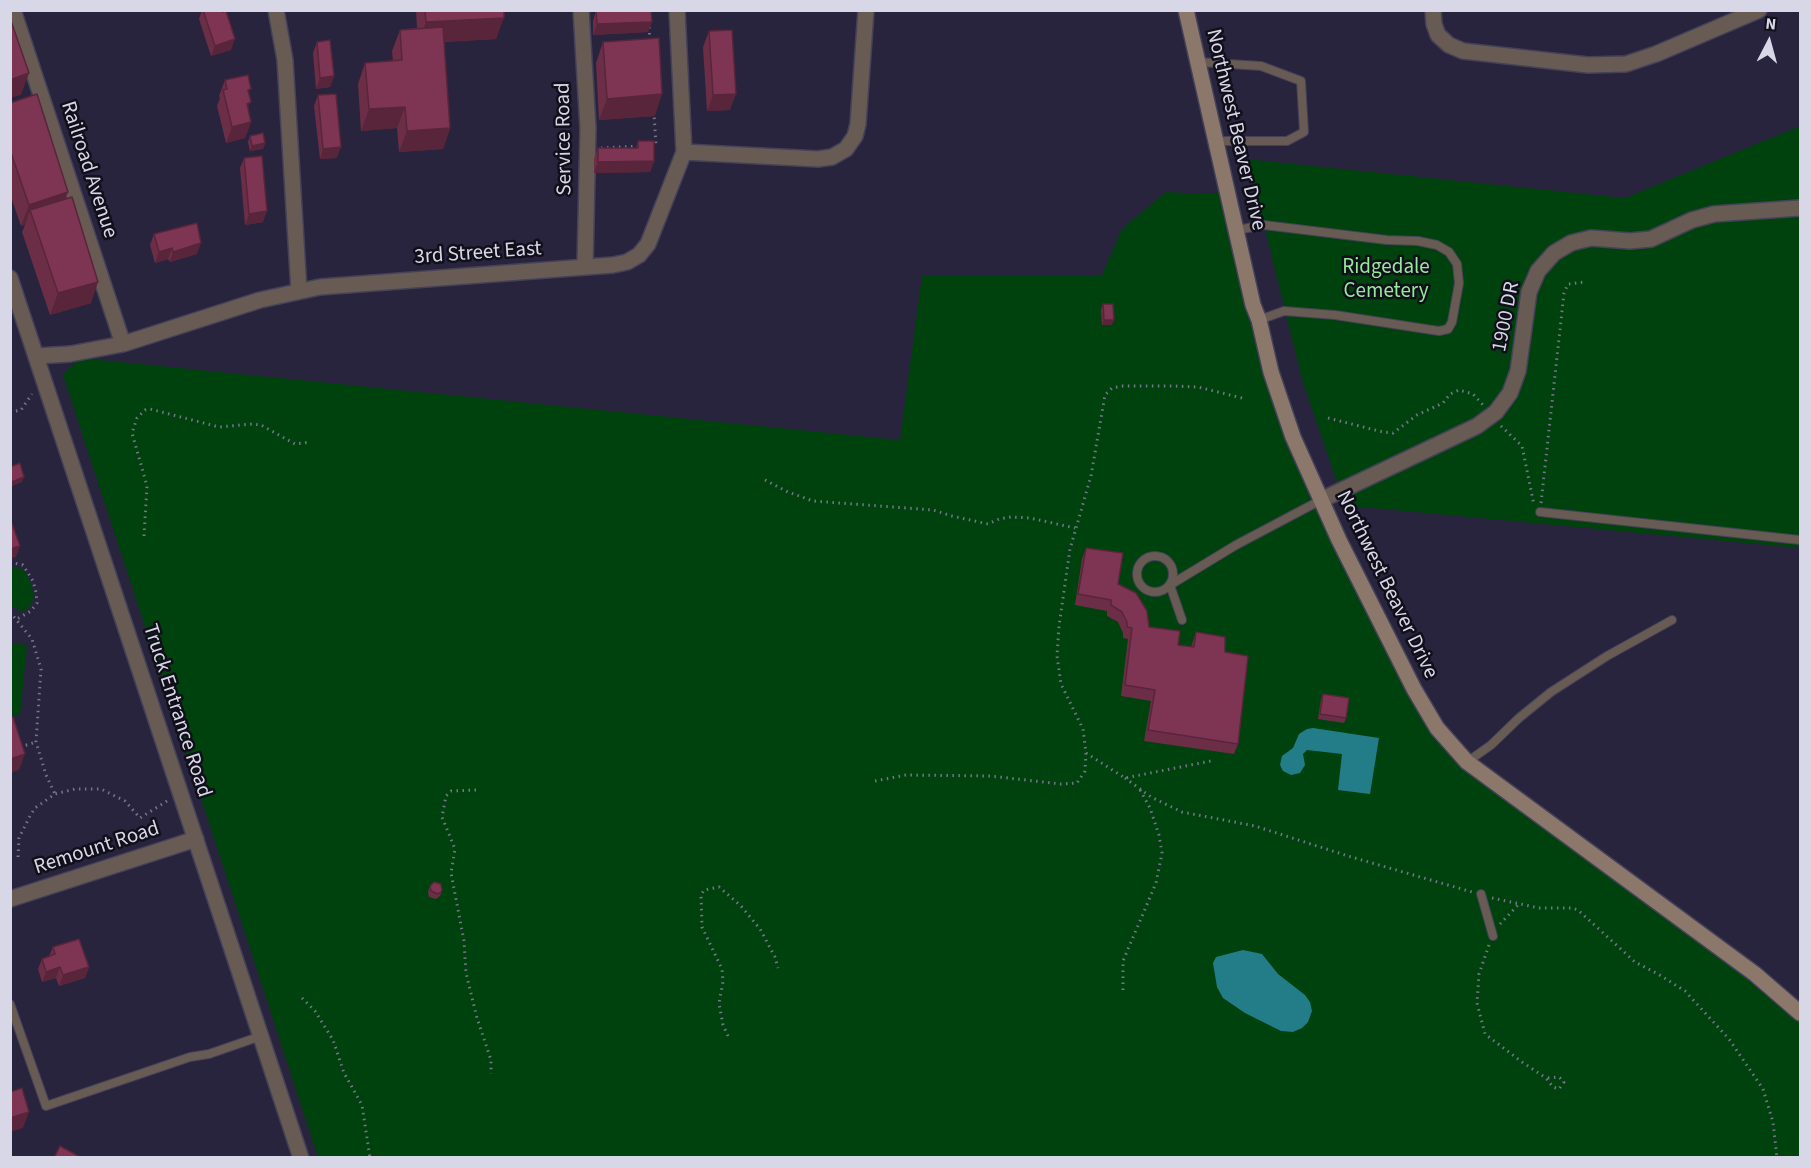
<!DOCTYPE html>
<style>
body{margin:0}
#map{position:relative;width:1811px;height:1168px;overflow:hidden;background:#28243d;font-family:"Source Sans 3",sans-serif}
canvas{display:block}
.frame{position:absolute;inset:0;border:12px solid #d8d7e7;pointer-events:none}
.north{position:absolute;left:1739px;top:12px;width:60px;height:60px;-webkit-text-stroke:4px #100f1a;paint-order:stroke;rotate:6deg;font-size:16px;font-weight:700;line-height:24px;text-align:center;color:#d8d7e7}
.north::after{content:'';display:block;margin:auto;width:21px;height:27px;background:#d8d7e7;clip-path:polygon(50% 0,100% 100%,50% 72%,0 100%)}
</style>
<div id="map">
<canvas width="1811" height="1168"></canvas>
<div class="frame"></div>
<div class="north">N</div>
</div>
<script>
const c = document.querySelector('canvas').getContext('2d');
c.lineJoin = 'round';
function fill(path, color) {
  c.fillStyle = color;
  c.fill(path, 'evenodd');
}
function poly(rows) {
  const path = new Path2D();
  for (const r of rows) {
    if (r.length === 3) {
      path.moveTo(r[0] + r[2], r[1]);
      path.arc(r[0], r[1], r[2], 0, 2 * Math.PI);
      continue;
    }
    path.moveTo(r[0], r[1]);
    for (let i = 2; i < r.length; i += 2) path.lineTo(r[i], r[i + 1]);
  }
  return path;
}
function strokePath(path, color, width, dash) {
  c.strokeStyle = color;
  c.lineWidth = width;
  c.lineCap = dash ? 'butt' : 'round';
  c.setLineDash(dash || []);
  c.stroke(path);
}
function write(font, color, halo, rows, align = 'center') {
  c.font = font + ' "Source Sans 3",sans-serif';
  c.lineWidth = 5;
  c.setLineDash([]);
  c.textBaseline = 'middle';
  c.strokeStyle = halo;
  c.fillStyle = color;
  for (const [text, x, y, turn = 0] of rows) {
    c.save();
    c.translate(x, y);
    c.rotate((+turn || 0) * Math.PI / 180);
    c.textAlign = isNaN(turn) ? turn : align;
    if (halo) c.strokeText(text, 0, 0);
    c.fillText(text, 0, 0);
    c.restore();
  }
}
fill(poly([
 [1800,126,1800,548,1351,506,1341,494,1302,379,1264,225,1245,159,1625,198],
 [1166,192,1202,194,1222,192,1265,374,1283,433,1305,483,1421,715,1611,878,1740,973,1800,1023,1800,1157,318,1157,63,375,80,358,900,440,922,275,1102,275,1122,229],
 [11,567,20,568,26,573,30,581,33,592,33,600,27,610,21,611,11,606],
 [11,643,27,645,20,716,11,715]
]), '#00420d');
fill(poly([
 [1313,728,1379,738,1370,794,1338,790,1342,754,1307,750,1303,754,1305,765,1300,773,1291,775,1283,771,1280,765,1282,756,1293,748,1299,734,1307,729],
 [1243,950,1262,954,1278,974,1305,995,1310,1002,1312,1011,1308,1022,1302,1028,1293,1032,1281,1031,1245,1013,1223,998,1217,987,1213,963,1216,957]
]), '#227d88');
const service = poly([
 [1198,62,1261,66,1301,81,1304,132,1287,141,1216,141],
 [1237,230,1264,225,1387,240,1418,241,1437,245,1449,252,1457,264,1459,283,1452,322,1448,329,1439,331,1335,315,1284,311,1259,320],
 [1540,512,1800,540],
 [1155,574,18],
 [1182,620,1170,585,1236,545,1321,500],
 [1467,762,1491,745,1519,718,1551,692,1607,656,1672,620],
 [1481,894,1493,936],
 [10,1004,46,1106,190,1057,209,1054,261,1036]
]);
const minor = poly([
 [13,10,123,344],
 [276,10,285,60,299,291],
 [581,10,588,128,585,267],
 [677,10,684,152],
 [1433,10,1434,24,1438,35,1449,45,1463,51,1588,65,1626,64,1656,54,1759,10],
 [10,278,301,1158],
 [36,356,70,354,123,344,260,300,320,287,613,265,627,262,639,255,648,244,684,152,818,159,832,157,846,149,855,136,858,124,866,10],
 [1321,500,1477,426,1496,412,1510,393,1518,371,1529,292,1538,271,1554,253,1571,243,1591,238,1630,241,1651,239,1692,220,1714,214,1800,208],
 [10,899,196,839]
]);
const secondary = poly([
 [1186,10,1253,305,1259,320,1271,372,1293,437,1339,540,1414,689,1437,728,1467,762,1755,974,1800,1013]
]);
strokePath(service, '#444158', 10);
strokePath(minor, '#444158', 18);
strokePath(secondary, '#444158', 18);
strokePath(poly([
 [649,27,650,42],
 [652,146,656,145,654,114],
 [601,148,640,146],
 [10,412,21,410,32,394],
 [1328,418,1383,432,1393,433,1417,415,1443,403,1450,394,1459,390,1473,394,1483,405],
 [1501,426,1522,446,1534,505],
 [765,480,788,492,813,501,933,510,952,516,988,524,999,519,1011,517,1030,518,1075,528],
 [1541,503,1564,293,1568,284,1585,282],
 [144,536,147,486,132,433,137,418,145,410,150,409,219,427,252,424,261,425,295,444,311,442],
 [10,562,23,565,33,581,36,592,37,603,31,611,17,619],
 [10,612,32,639,41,669,36,742,46,775,55,794],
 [20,747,36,742],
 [1086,753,1125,778,1211,761],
 [1125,778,1151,797,1182,812,1255,826,1348,856,1472,892],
 [875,781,906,775,990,776,1061,784,1077,783,1085,771,1086,753,1083,729,1061,684,1057,656,1059,626,1070,549,1091,476,1105,395,1112,388,1123,386,1173,386,1198,387,1246,399],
 [476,790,451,791,446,796,442,817,455,849,451,873,464,941,466,973,477,1018,491,1060,491,1074],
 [18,857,19,838,30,816,35,808,55,794,75,789,101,789,125,801,140,818,167,801],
 [1492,898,1539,908,1572,908,1578,910,1635,962,1658,974,1685,991,1729,1039,1763,1089,1773,1122,1777,1158],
 [1500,924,1518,905],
 [1489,945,1479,974,1477,1003,1485,1034,1522,1062,1546,1078,1553,1087,1559,1089,1564,1082,1559,1077,1546,1078],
 [1123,990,1123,961,1156,883,1162,853,1159,835,1150,808,1140,790],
 [302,998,315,1011,333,1040,344,1073,362,1105,370,1158],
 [728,1036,723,1025,719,1003,723,982,722,969,702,927,701,895,704,890,719,887,741,906,760,929,775,957,778,968]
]), '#77758a', 3, [1.5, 4.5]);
strokePath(service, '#675b53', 8);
strokePath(minor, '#675b53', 15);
strokePath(secondary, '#8b786b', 15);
fill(poly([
 [202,10,221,10,231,50,211,56,199,19],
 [416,10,504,10,496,39,444,42,450,128,443,149,399,152,397,128,361,131,358,84,365,63,393,61,392,51,400,30,417,28],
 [596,10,648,32,593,35,593,21],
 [709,31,730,110,707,111,703,47],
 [317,42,334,76,330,87,316,89,313,53],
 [603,42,655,116,599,120,596,63],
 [225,80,249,95,248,110,251,122,245,138,226,143,217,106,220,98,219,96],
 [318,95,337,158,320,159,314,106],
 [10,103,66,199,91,303,50,315,22,232,25,225,21,226,10,194],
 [250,136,265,143,263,149,250,151,248,142],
 [638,141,654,161,650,172,594,173,594,159,598,148,636,148],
 [244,158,263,222,245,225,240,168],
 [154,234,197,254,170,262,168,259,155,263,150,245],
 [1103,304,1112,325,1102,325,1101,310],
 [1086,548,1118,584,1149,627,1178,645,1191,647,1196,632,1225,652,1238,744,1234,754,1144,741,1151,701,1121,696,1128,639,1123,638,1123,633,1118,622,1107,616,1107,611,1075,605,1082,559],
 [1323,694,1346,718,1344,723,1318,719,1321,699],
 [430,886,442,891,440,896,436,899,429,897,428,892],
 [53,947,89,967,85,978,59,986,56,978,42,982,38,969,42,959,49,956]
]), '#6c2e47');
fill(poly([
 [504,18,496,39,418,43,426,22],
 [652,22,648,32,593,35,597,24],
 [235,39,231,50,211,56,215,46],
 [29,73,21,95,10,98,10,80],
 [334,76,330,87,316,89,320,78],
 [662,94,655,116,599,120,607,99],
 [736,94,730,110,707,111,713,95],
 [405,107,397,128,361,131,369,109],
 [251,122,245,138,226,143,232,127],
 [450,128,443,149,399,152,407,131],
 [265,143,263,149,250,151,252,146],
 [341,147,337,158,320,159,323,149],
 [654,161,650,172,594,173,598,162],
 [68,192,60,213,30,210,25,225,21,226,29,205],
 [267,211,263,222,245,225,249,214],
 [201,243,197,254,170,262,173,252],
 [172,248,168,259,155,263,159,252],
 [98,282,91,303,50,315,58,293],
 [1104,320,1114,320,1112,325,1102,325],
 [24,477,22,482,10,487,12,482],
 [20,546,16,557,10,559,10,549],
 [25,754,19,770,10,773,10,759],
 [60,967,56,978,42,982,46,972],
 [89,967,85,978,59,986,63,975],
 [29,1112,23,1128,10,1132,10,1118]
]), '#58253a');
const building = poly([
 [203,10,221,10,222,12,226,11,235,39,215,46,203,10],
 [425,10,504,10,504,18,426,22,425,10],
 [596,10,651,10,652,22,597,24,596,10],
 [10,18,29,73,10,80,10,18],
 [443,27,450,128,407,131,405,107,369,109,365,63,402,60,400,30,443,27],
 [732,30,736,94,713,95,709,31,732,30],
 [659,38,662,94,607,99,603,42,659,38],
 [330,40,334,76,320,78,317,42,330,40],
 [248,75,251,89,248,90,251,102,247,104,251,122,232,127,223,90,227,89,225,80,248,75],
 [37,94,68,192,29,205,10,150,10,103,37,94],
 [336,94,341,147,323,149,318,95,336,94],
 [263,133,265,143,252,146,250,136,263,133],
 [638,141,654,141,654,161,598,162,598,148,638,148,638,141],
 [262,156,267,211,249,214,244,158,262,156],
 [72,197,98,282,58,293,30,210,72,197],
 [197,223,201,243,173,252,172,248,159,252,154,234,197,223],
 [1103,304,1113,304,1114,320,1104,320,1103,304],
 [20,463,24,477,12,482,10,475,10,467,20,463],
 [10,518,20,546,10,549,10,518],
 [1086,548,1123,553,1118,584,1136,593,1147,611,1149,627,1180,631,1178,645,1194,647,1196,632,1225,637,1225,652,1248,656,1238,744,1148,730,1155,690,1125,685,1132,628,1127,627,1127,622,1122,612,1111,605,1111,600,1078,594,1086,548],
 [1323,694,1349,698,1346,718,1320,714,1323,694],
 [13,717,25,754,10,759,10,718,13,717],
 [434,882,441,884,442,891,438,894,431,891,430,886,434,882],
 [79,939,89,967,63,975,60,967,46,972,42,959,55,954,53,947,79,939],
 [22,1088,29,1112,10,1118,10,1092,22,1088],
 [60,1146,82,1158,54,1158,60,1146]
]);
fill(building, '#7d3553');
strokePath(building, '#58253a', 1.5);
write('21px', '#d8d7e7', '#100f1a', [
 ["Northwest Beaver Drive",1235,130,77],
 ["Service Road",565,139,-91],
 ["Railroad Avenue",88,170,72],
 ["3rd Street East",478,254,-4],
 ["1900 DR",1507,317,-79],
 ["Northwest Beaver Drive",1386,585,64],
 ["Truck Entrance Road",176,711,72],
 ["Remount Road",97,849,-18]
]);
write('21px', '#96e89a', '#100f1a', [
 ["Ridgedale",1386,268],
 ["Cemetery",1386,292]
]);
</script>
